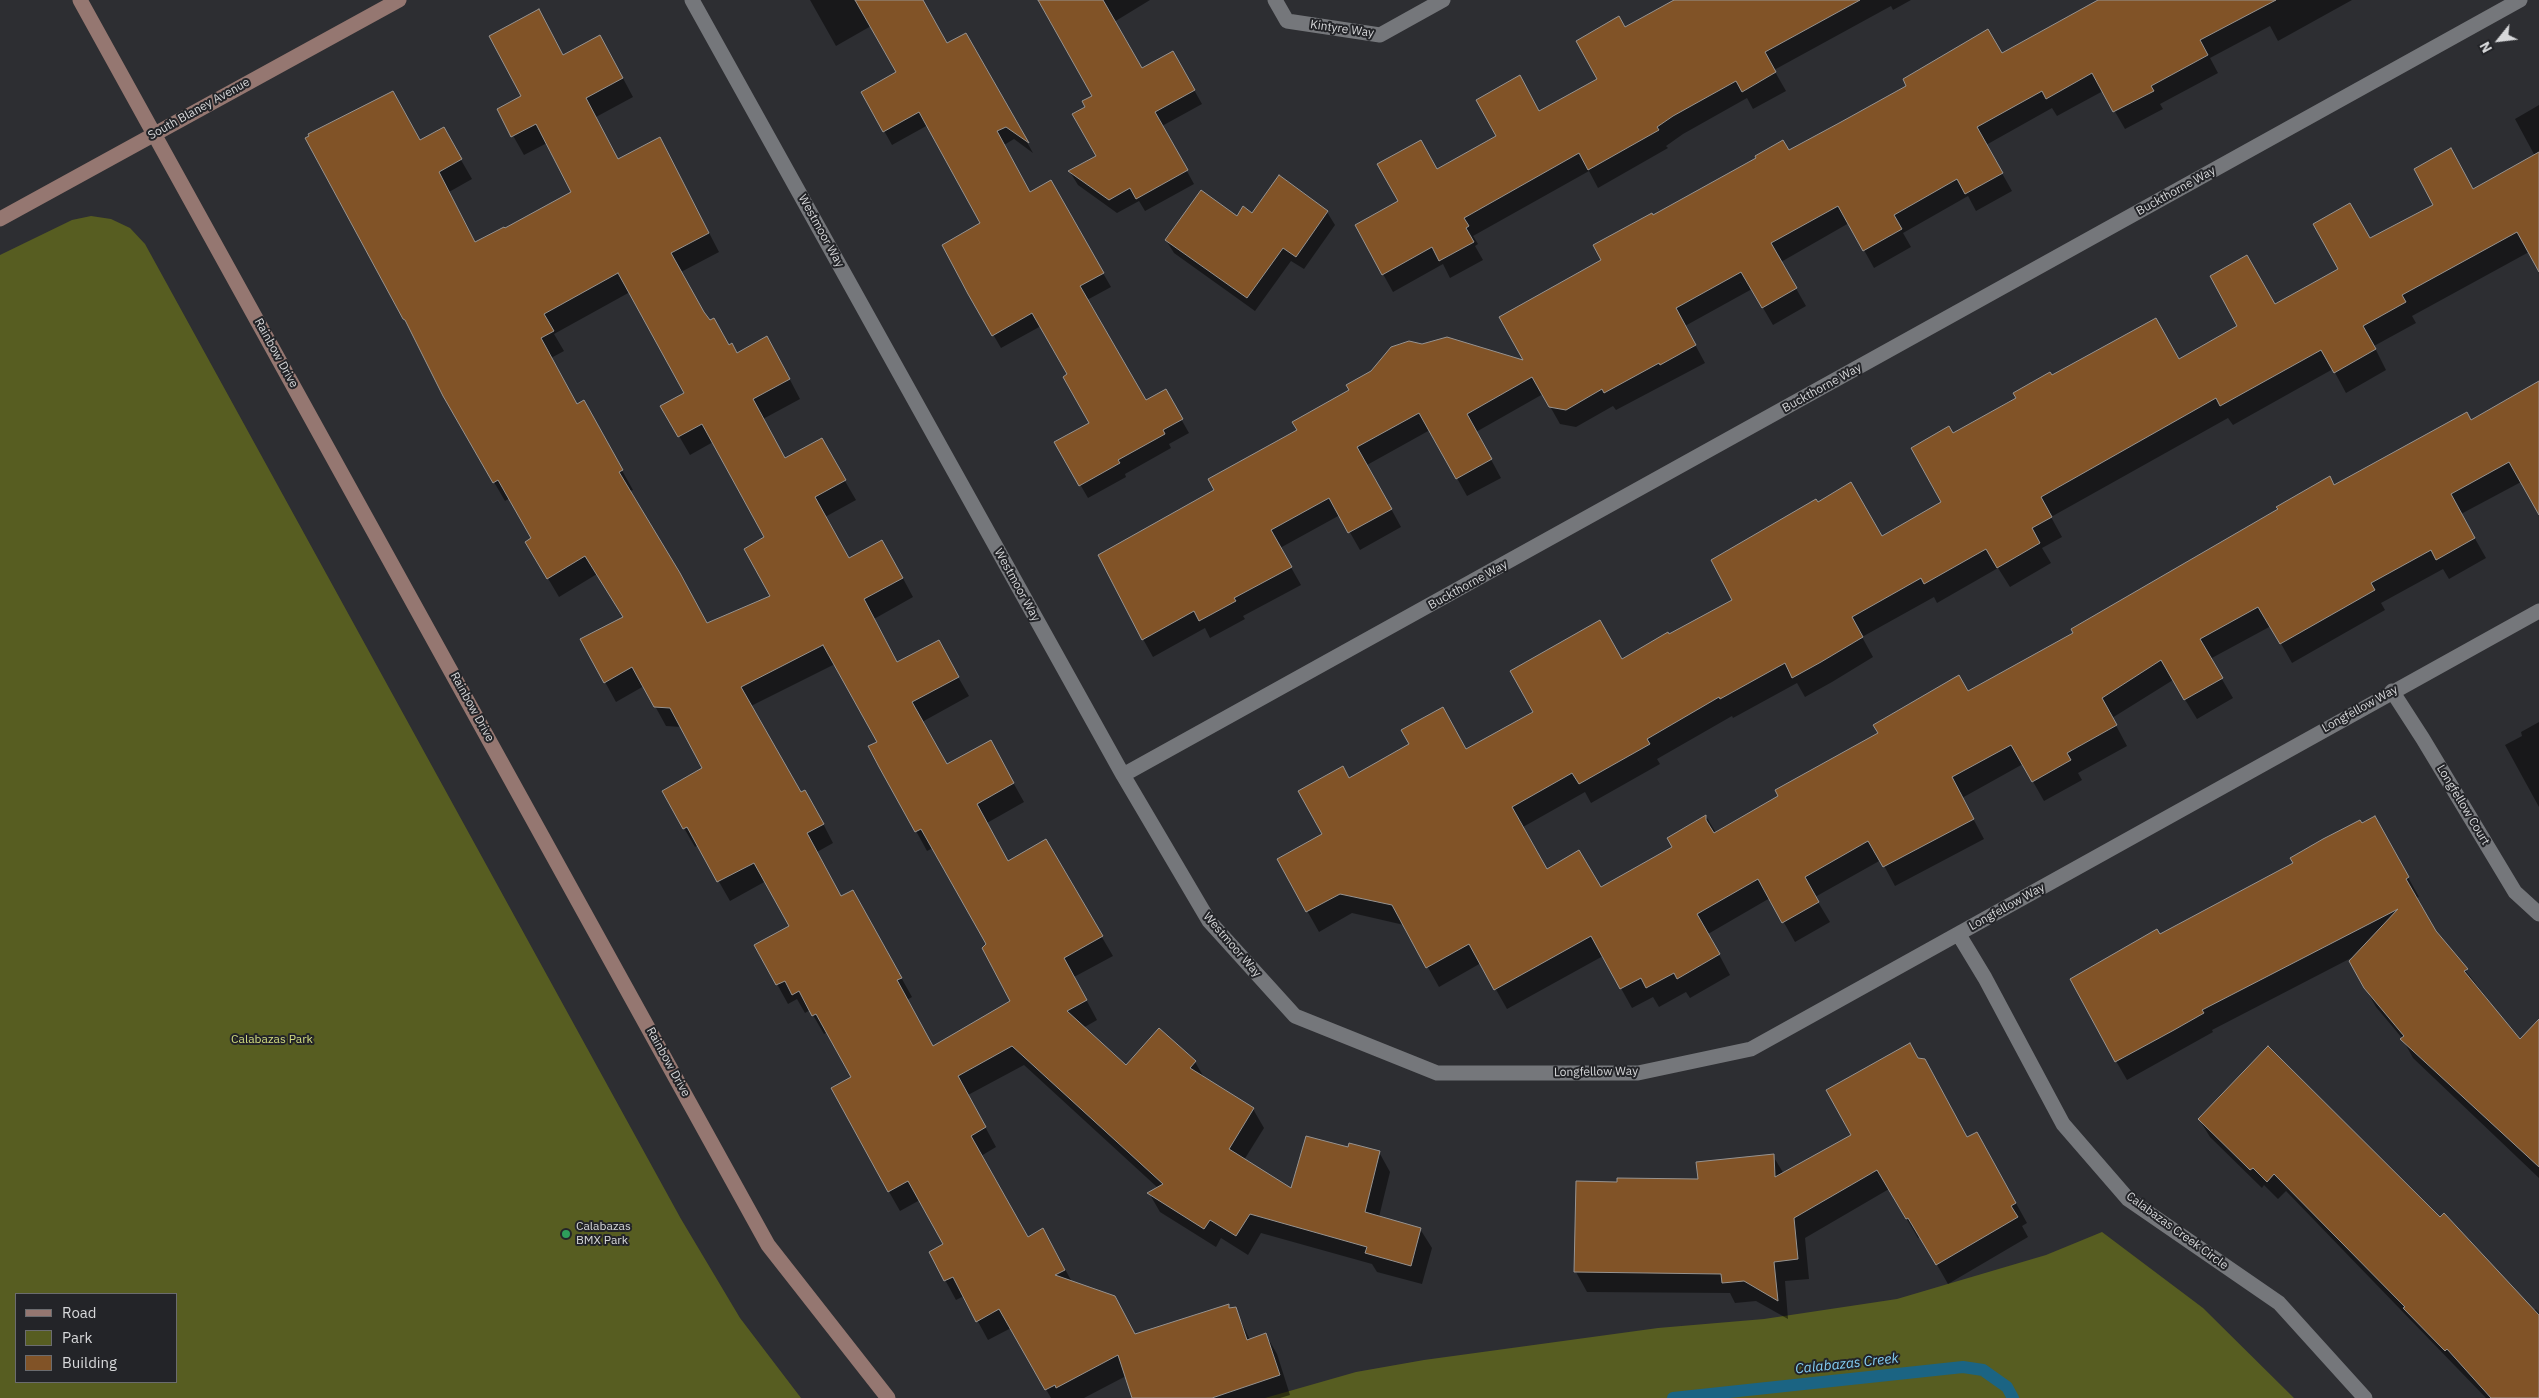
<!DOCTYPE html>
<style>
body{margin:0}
#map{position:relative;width:2539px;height:1398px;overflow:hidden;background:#2d2e32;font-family:"IBM Plex Sans",sans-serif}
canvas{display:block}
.legend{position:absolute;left:15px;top:1293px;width:162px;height:90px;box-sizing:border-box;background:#232428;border:1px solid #6b6c6f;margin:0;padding:6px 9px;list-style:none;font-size:15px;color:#d7d8da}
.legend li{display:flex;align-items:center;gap:10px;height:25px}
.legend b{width:25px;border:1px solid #6b6c6f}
.north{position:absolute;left:2474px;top:15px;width:50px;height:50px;-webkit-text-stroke:4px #232428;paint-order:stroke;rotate:241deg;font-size:14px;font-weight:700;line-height:20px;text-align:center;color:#d7d8da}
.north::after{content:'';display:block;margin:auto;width:18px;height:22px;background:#d7d8da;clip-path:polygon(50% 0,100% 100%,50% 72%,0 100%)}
</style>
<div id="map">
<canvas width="2539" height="1398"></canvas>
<ul class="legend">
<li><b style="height:6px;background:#957771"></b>Road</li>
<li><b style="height:14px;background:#575d21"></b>Park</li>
<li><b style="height:14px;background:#815327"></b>Building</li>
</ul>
<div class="north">N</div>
</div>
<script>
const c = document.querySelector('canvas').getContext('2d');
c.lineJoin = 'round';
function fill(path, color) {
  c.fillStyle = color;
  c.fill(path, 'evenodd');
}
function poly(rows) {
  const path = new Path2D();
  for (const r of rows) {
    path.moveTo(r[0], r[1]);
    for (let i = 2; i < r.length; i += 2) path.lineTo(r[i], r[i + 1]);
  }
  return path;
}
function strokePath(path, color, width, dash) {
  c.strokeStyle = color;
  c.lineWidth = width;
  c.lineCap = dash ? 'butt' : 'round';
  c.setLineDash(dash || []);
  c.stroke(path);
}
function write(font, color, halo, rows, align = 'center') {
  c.font = font + ' "IBM Plex Sans",sans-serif';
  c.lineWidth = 4;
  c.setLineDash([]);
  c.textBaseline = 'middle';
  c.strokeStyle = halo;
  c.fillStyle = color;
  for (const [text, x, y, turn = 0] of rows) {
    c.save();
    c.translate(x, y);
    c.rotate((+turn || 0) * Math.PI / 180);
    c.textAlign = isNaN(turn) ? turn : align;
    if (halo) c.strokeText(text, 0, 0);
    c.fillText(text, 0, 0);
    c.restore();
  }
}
fill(poly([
 [91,216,111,219,130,228,145,244,681,1219,740,1318,801,1398,0,1398,0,255,72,220],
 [16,1294,176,1294,176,1382,16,1382],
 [2102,1232,2203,1308,2294,1398,1265,1398,1356,1372,1424,1360,1658,1328,1764,1319,1897,1299,2046,1255]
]), '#575d21');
fill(poly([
 [810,0,922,0,947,45,981,60,1033,153,1014,139,1004,145,1030,193,1050,182,1111,287,1087,300,1146,402,1165,391,1189,433,1169,444,1171,448,1125,474,1126,477,1088,498,1056,443,1091,423,1069,375,1041,326,1001,348,969,293,982,223,928,125,892,145,863,93,898,73,871,26,836,46],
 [1040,0,1150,0,1114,22,1142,70,1173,53,1202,104,1162,126,1194,184,1145,211,1139,201,1117,213,1078,185,1070,172,1098,157,1087,107,1094,96],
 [1677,0,1911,0,1893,10,1891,6,1774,70,1786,91,1753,109,1747,98,1683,134,1666,146,1668,148,1598,188,1589,171,1473,236,1478,244,1475,246,1483,260,1450,278,1443,264,1393,292,1383,274,1400,202,1437,171,1599,79,1625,29],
 [2100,0,2352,0,2278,41,2270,26,2210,58,2218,73,2160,104,2163,109,2125,129,2103,91,2057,116,2052,108,1986,145,2012,191,1976,211,1968,196,1903,233,1911,247,1874,268,1849,223,1781,262,1806,306,1773,325,1752,289,1685,326,1705,363,1616,410,1613,406,1576,427,1560,424,1543,394,1476,432,1501,478,1467,496,1430,430,1367,465,1401,527,1360,550,1340,515,1280,548,1301,585,1243,616,1245,619,1210,638,1205,628,1153,657,1143,639,1216,491,1351,391,1398,344,1409,342,1525,362,1603,260,1653,217,1789,152,2002,55],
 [539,10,564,56,611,56,633,97,596,117,618,161,670,158,719,252,681,272,705,315,728,346,737,355,778,357,800,399,763,419,785,460,821,440,856,500,825,517,848,560,893,560,913,597,874,619,898,664,938,642,969,696,922,722,947,766,1001,761,1024,802,987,823,1008,862,1045,841,1113,956,1074,977,1097,1020,1083,1028,1126,1067,1195,1062,1205,1079,1253,1109,1264,1128,1244,1160,1292,1190,1349,1148,1379,1152,1390,1172,1379,1217,1420,1229,1432,1248,1422,1284,1377,1272,1372,1264,1261,1233,1248,1255,1221,1238,1216,1247,1160,1212,1149,1193,1158,1188,1024,1065,968,1095,996,1147,981,1156,1028,1238,1054,1249,1072,1282,1135,1335,1228,1306,1230,1310,1235,1309,1250,1340,1266,1335,1277,1354,1290,1395,1280,1398,1133,1398,1126,1376,1084,1398,1051,1398,1011,1328,988,1340,964,1296,956,1300,930,1252,944,1245,920,1200,900,1211,864,1148,853,1078,828,1032,824,1034,810,1010,805,1013,797,999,788,1004,756,946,791,926,766,881,730,901,698,845,695,847,684,828,704,768,681,727,666,726,644,686,616,702,605,682,624,617,597,574,559,597,527,543,532,539,510,498,505,501,444,396,420,141,443,129,472,179,449,192,476,243,504,230,573,192,547,143,524,155,498,109,522,97],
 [630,292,685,393,679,436,690,455,713,442,766,538,771,596,707,624,630,491,633,490,594,421,577,405,551,358,564,351,554,334],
 [835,664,879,742,870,747,927,851,933,848,987,944,1012,1001,933,1047,907,1000,912,997,864,911,841,898,817,852,833,843,816,810,801,794,751,706],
 [2539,105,2539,261,2529,252,2412,316,2416,323,2374,346,2386,370,2346,393,2333,369,2233,425,2228,418,2051,517,2062,537,2042,548,2051,563,2010,587,1998,568,1937,603,1934,597,1862,637,1873,657,1832,682,1805,697,1797,683,1733,718,1732,716,1657,759,1660,764,1591,803,1585,792,1523,827,1547,870,1600,888,1674,848,1706,816,1716,833,2334,487,2471,422,2539,382,2539,512,2521,482,2461,514,2486,558,2449,579,2443,569,2381,603,2385,610,2292,663,2271,626,2210,659,2233,698,2197,719,2173,680,2112,718,2127,746,2078,773,2082,780,2044,801,2023,764,1962,798,1984,839,1895,886,1881,860,1815,897,1830,922,1795,942,1770,898,1708,934,1730,975,1690,998,1686,992,1659,1007,1653,997,1632,1008,1603,956,1507,1009,1481,963,1439,987,1404,925,1352,913,1319,932,1278,859,1323,834,1348,779,1466,750,1669,636,1882,538,1943,503,1953,435,2051,376,2179,360,2340,269,2370,240,2473,190,2535,156,2515,119],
 [1280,177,1327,212,1335,225,1304,269,1291,261,1255,311,1174,253,1166,240,1253,214],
 [2539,722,2539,807,2505,745,2522,736,2521,732],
 [2362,825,2385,836,2419,897,2416,898,2435,931,2520,1041,2539,1039,2539,1178,2413,1058,2402,1038,2376,1007,2350,961,2355,956,2212,1030,2213,1032,2127,1080,2116,1061,2159,935,2295,864],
 [2199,1119,2533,1311,2536,1309,2539,1313,2539,1398,2486,1398,2286,1191,2278,1199,2264,1185,2262,1188,2210,1137],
 [1967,1139,1988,1153,2027,1223,2022,1226,2028,1237,1948,1284,1921,1237,1918,1238,1889,1189,1805,1238,1809,1279,1785,1281,1788,1319,1756,1301,1735,1303,1730,1293,1587,1292,1576,1272,1577,1182,1700,1181,1773,1156,1784,1174]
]), '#0007');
strokePath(poly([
 [1673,1398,1963,1367,1983,1370,2007,1387,2013,1398]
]), '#1b6483', 12);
const building = poly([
 [855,0,923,0,947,43,966,33,1029,143,1006,127,997,131,1030,192,1051,180,1104,273,1080,286,1146,400,1166,389,1183,419,1163,430,1165,434,1118,460,1120,463,1079,486,1054,442,1089,423,1063,377,1067,374,1032,313,992,336,968,294,942,245,980,223,919,112,883,132,861,92,896,72,855,0],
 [1038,0,1103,0,1142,68,1173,51,1195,90,1155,112,1188,170,1136,199,1130,188,1109,200,1068,171,1096,156,1072,114,1085,107,1082,101,1092,96,1038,0],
 [1674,0,1860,0,1765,52,1776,72,1742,92,1736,81,1673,116,1657,127,1659,130,1588,170,1579,153,1464,218,1469,226,1466,228,1474,242,1439,261,1432,247,1382,275,1355,225,1398,201,1377,164,1421,140,1437,169,1496,136,1476,100,1520,75,1539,111,1597,79,1576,41,1619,16,1625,27,1674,0],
 [2098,0,2276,0,2200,40,2208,55,2151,86,2154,91,2113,112,2092,73,2046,99,2042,91,1977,127,2003,173,1965,194,1957,179,1894,215,1902,229,1863,251,1838,206,1771,243,1797,288,1762,308,1741,272,1676,308,1696,345,1660,365,1659,363,1604,393,1602,389,1566,410,1549,407,1532,377,1467,414,1492,459,1456,479,1419,413,1357,447,1392,509,1348,533,1329,498,1271,530,1292,567,1234,598,1236,601,1199,621,1194,611,1142,640,1098,555,1214,490,1208,479,1297,430,1292,422,1349,390,1346,385,1371,371,1391,347,1409,341,1422,344,1447,337,1523,360,1499,317,1601,260,1593,245,1652,213,1653,215,1756,158,1755,156,1783,140,1789,150,1841,122,1906,86,1903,79,1988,29,2002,53,2098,0],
 [539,9,563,55,600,35,623,78,586,98,618,159,660,137,709,233,671,253,704,312,710,320,714,318,729,345,732,343,737,353,767,336,790,379,753,399,785,458,822,438,846,480,815,497,849,558,882,540,903,578,864,599,897,662,939,640,959,677,912,702,947,764,991,740,1014,783,977,804,1008,861,1046,839,1103,936,1064,958,1087,1000,1067,1011,1126,1065,1159,1028,1196,1061,1190,1068,1254,1108,1229,1149,1291,1188,1306,1136,1348,1147,1349,1143,1380,1151,1365,1212,1421,1228,1411,1266,1365,1253,1367,1247,1250,1214,1236,1236,1210,1220,1204,1229,1147,1193,1163,1184,1012,1046,958,1076,986,1127,971,1136,1028,1237,1043,1228,1065,1270,1055,1275,1115,1296,1135,1334,1229,1304,1229,1308,1236,1307,1247,1340,1266,1333,1280,1375,1212,1398,1132,1398,1118,1355,1056,1388,1055,1385,1045,1390,999,1309,976,1322,953,1277,944,1281,929,1252,943,1244,908,1181,888,1192,831,1088,851,1077,816,1014,812,1016,799,991,792,995,785,981,776,985,754,945,789,926,754,863,717,882,687,827,683,829,662,791,702,768,670,708,654,707,632,667,604,683,580,639,623,617,585,556,547,579,525,542,531,538,498,480,493,483,443,396,405,320,403,319,305,138,309,136,308,134,393,91,420,140,444,127,462,159,439,172,475,242,504,227,505,228,571,192,536,124,511,137,497,109,521,96,489,36,539,9],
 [618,273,684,393,660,406,678,437,702,424,764,537,744,549,770,596,707,623,680,573,619,472,623,470,584,400,577,404,541,338,554,331,544,314,618,273],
 [823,645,877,742,868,746,879,767,915,832,921,829,986,944,982,948,1010,1001,933,1046,897,980,902,978,853,890,841,896,807,833,824,824,805,790,801,792,741,687,823,645],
 [2451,148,2473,189,2539,152,2539,272,2517,232,2402,295,2406,302,2363,326,2376,349,2334,373,2321,350,2220,406,2216,398,2041,497,2052,517,2032,528,2040,543,1997,568,1986,549,1924,584,1921,578,1852,617,1863,637,1821,662,1792,678,1785,663,1720,699,1719,697,1647,739,1650,744,1579,784,1572,773,1512,807,1547,869,1579,850,1601,887,1672,847,1667,838,1706,815,1706,820,1714,833,1778,796,1775,790,1878,733,1873,725,1959,675,1968,691,2073,633,2071,629,2278,509,2276,507,2330,476,2334,485,2467,412,2471,420,2539,381,2539,515,2509,462,2451,494,2475,538,2436,560,2431,550,2371,583,2375,590,2280,644,2258,607,2200,639,2223,678,2184,700,2161,660,2102,698,2117,725,2067,753,2071,760,2032,782,2011,745,1952,777,1974,819,1883,867,1868,841,1805,877,1819,902,1782,923,1758,879,1697,914,1720,954,1677,979,1674,973,1646,988,1641,978,1620,989,1591,936,1494,990,1469,944,1426,968,1392,905,1340,894,1306,912,1277,859,1322,834,1298,791,1343,766,1349,778,1409,744,1401,730,1443,707,1466,749,1533,712,1510,671,1600,620,1622,659,1668,632,1669,634,1732,600,1711,560,1816,499,1818,502,1851,482,1882,536,1941,502,1911,448,1949,426,1953,433,2016,398,2013,393,2050,372,2052,375,2156,318,2179,359,2237,326,2210,276,2247,255,2275,304,2338,269,2313,224,2350,203,2370,238,2433,205,2414,169,2451,148],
 [1279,175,1328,211,1296,257,1283,248,1247,298,1165,240,1201,190,1237,216,1243,206,1252,213,1279,175],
 [2375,816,2409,877,2406,879,2436,931,2468,969,2464,971,2520,1039,2539,1019,2539,1167,2400,1039,2404,1036,2364,988,2349,961,2398,909,2202,1010,2204,1013,2174,1030,2115,1062,2070,979,2157,929,2160,934,2293,863,2290,858,2323,839,2360,820,2362,823,2375,816],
 [1910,1043,1918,1058,1925,1059,1967,1137,1977,1132,2016,1203,2011,1206,2018,1217,1936,1265,1908,1218,1906,1219,1877,1170,1794,1218,1798,1259,1774,1262,1778,1301,1744,1281,1722,1283,1721,1274,1574,1272,1576,1181,1617,1182,1617,1178,1698,1179,1696,1162,1774,1154,1775,1177,1851,1135,1826,1090,1910,1043],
 [2268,1046,2440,1217,2444,1213,2539,1315,2539,1398,2491,1398,2447,1349,2445,1351,2403,1308,2405,1307,2274,1174,2267,1182,2253,1168,2250,1170,2198,1119,2268,1046]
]);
fill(building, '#815327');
strokePath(building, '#979390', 1);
strokePath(poly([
 [692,0,1123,775,1209,921,1295,1016,1437,1073,1638,1073,1751,1049,2539,611],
 [1275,0,1287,21,1380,35,1443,0],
 [2392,691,2423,739,2515,892,2539,914],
 [1123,775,2520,0],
 [1959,935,1985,978,2063,1124,2128,1199,2279,1303,2365,1398]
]), '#75777b', 15);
strokePath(poly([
 [80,0,768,1245,888,1398],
 [0,219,399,0]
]), '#957771', 15);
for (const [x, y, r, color] of [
 [566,1234,5,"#2e9e5b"]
]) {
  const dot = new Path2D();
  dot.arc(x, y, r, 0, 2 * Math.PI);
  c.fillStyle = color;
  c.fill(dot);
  strokePath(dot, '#232428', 2);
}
write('12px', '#d7d8da', '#232428', [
 ["Kintyre Way",1342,29,8],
 ["South Blaney Avenue",199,109,-29],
 ["Buckthorne Way",2176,191,-29],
 ["Westmoor Way",821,231,61],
 ["Rainbow Drive",276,353,61],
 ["Buckthorne Way",1822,388,-29],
 ["Westmoor Way",1017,585,61],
 ["Buckthorne Way",1468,585,-29],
 ["Rainbow Drive",472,707,61],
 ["Longfellow Way",2360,709,-29],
 ["Longfellow Court",2463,805,59],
 ["Longfellow Way",2007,907,-29],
 ["Westmoor Way",1232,945,49],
 ["Rainbow Drive",668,1062,61],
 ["Longfellow Way",1596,1072,-1],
 ["Calabazas Creek Circle",2177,1231,36]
]);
write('12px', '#d2dc81', '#232428', [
 ["Calabazas Park",272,1040]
]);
write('12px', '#d7d8da', '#232428', [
 ["Calabazas",576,1227],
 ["BMX Park",576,1241]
], 'left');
write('italic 14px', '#84cff6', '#232428', [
 ["Calabazas Creek",1847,1364,-6]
]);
</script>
